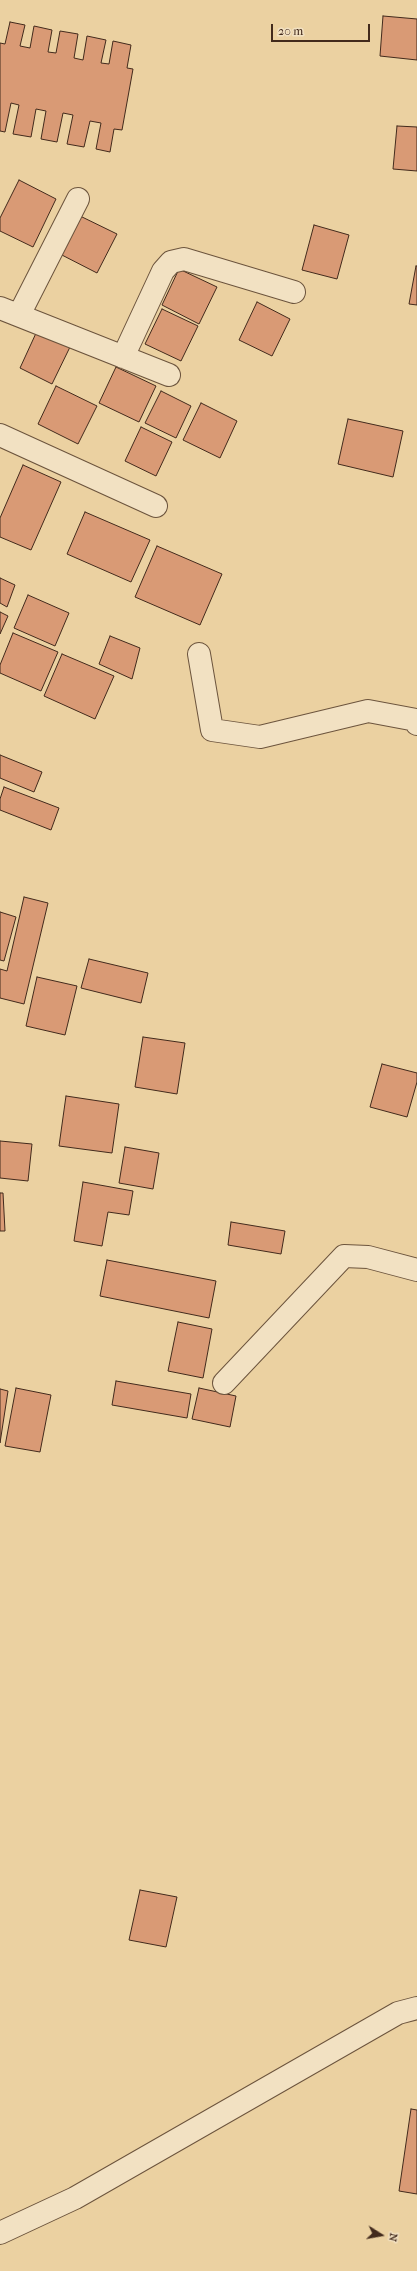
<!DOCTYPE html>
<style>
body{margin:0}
#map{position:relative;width:417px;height:2271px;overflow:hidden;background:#ebd1a1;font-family:"IM FELL French Canon",serif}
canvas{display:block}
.north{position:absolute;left:361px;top:2215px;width:40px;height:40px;-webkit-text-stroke:3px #f2e1c2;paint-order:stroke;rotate:101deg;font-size:11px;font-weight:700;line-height:16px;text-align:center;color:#422a1c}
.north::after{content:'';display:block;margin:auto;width:14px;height:18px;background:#422a1c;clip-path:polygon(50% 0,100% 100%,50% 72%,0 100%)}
.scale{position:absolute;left:271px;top:24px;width:99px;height:18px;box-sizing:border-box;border:2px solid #422a1c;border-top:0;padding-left:5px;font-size:12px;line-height:14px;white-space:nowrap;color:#422a1c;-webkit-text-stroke:3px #f2e1c2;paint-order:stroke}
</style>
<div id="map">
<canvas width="417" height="2271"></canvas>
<div class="north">N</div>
<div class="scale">20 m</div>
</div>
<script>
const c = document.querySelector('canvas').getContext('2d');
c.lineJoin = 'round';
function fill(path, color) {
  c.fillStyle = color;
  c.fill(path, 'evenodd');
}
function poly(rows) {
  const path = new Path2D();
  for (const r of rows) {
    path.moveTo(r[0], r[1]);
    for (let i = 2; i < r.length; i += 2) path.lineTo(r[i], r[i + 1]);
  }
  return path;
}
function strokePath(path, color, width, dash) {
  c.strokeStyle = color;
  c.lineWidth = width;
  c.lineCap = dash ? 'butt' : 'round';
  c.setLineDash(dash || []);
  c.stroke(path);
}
const building = poly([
 [383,16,417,19,417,60,380,56,383,16],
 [10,22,25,25,20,46,30,48,34,26,52,30,48,52,56,53,60,31,78,34,74,58,83,60,87,36,106,40,101,63,109,64,113,41,131,45,127,68,133,69,122,130,114,129,110,152,96,149,101,123,90,121,84,147,67,144,73,115,63,113,57,142,41,139,46,111,36,109,31,137,13,134,19,105,11,103,5,132,0,131,0,43,5,44,10,22],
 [397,126,417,127,417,171,393,169,397,126],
 [19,180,56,199,33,247,0,231,0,218,19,180],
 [78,215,117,234,97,273,58,253,78,215],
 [314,225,349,235,337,279,302,270,314,225],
 [416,266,417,266,417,305,409,304,416,266],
 [179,269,217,287,199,324,162,305,179,269],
 [257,302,290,319,272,356,239,340,257,302],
 [162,309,198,326,181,361,145,344,162,309],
 [37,331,70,347,52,384,20,368,37,331],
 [116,367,156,386,139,422,99,403,116,367],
 [56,386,97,406,78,444,38,424,56,386],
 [161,391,191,406,176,438,145,423,161,391],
 [201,403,237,421,220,458,183,440,201,403],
 [348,419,403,431,393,477,338,464,348,419],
 [141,427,172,442,156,476,125,461,141,427],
 [23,465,61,482,31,550,0,537,0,518,23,465],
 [85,512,150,540,131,582,67,554,85,512],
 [157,546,222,574,200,625,135,597,157,546],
 [0,578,15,585,7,607,0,603,0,578],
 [28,595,69,613,55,646,14,628,28,595],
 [0,612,8,616,0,634,0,612],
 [13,633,58,652,41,691,0,673,0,665,13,633],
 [110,636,140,648,132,679,99,664,110,636],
 [62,654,114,676,95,719,44,696,62,654],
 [0,755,42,772,34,792,0,778,0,755],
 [4,787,59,808,51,830,0,810,0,799,4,787],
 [24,897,48,903,24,1004,0,998,0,969,7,971,24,897],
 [0,912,16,917,4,961,0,960,0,912],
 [89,959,148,973,141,1003,81,988,89,959],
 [37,977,77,986,65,1035,26,1026,37,977],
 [143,1037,185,1043,177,1094,135,1087,143,1037],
 [382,1064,417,1073,417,1082,407,1117,370,1107,382,1064],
 [66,1096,119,1104,112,1153,59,1146,66,1096],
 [0,1141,32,1144,28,1181,0,1178,0,1141],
 [125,1147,159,1153,153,1189,119,1183,125,1147],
 [83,1182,133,1191,129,1215,108,1212,102,1246,74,1241,83,1182],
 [0,1193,3,1193,5,1231,0,1231,0,1193],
 [231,1222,285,1231,281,1254,228,1245,231,1222],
 [107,1260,216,1281,209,1318,100,1296,107,1260],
 [178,1322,212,1329,203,1378,168,1371,178,1322],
 [116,1381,191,1394,187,1418,112,1405,116,1381],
 [16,1388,51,1395,40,1452,5,1446,16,1388],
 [199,1388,236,1396,230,1427,192,1419,199,1388],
 [0,1389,8,1391,0,1443,0,1389],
 [140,1890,177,1897,166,1947,129,1940,140,1890],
 [411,2109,417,2110,417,2194,399,2191,411,2109]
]);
fill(building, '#d99a75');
strokePath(building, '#422a1c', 1);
const minor = poly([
 [0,308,169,375],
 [19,315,78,199],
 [123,357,163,271,171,262,184,259,294,292],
 [0,435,156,506],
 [199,654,212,730,260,737,368,711,416,720,417,724],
 [224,1383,344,1256,368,1257,417,1270],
 [0,2233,75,2198,398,2013,417,2008]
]);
strokePath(minor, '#6c543d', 24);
strokePath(minor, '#f2e1c2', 22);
</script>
